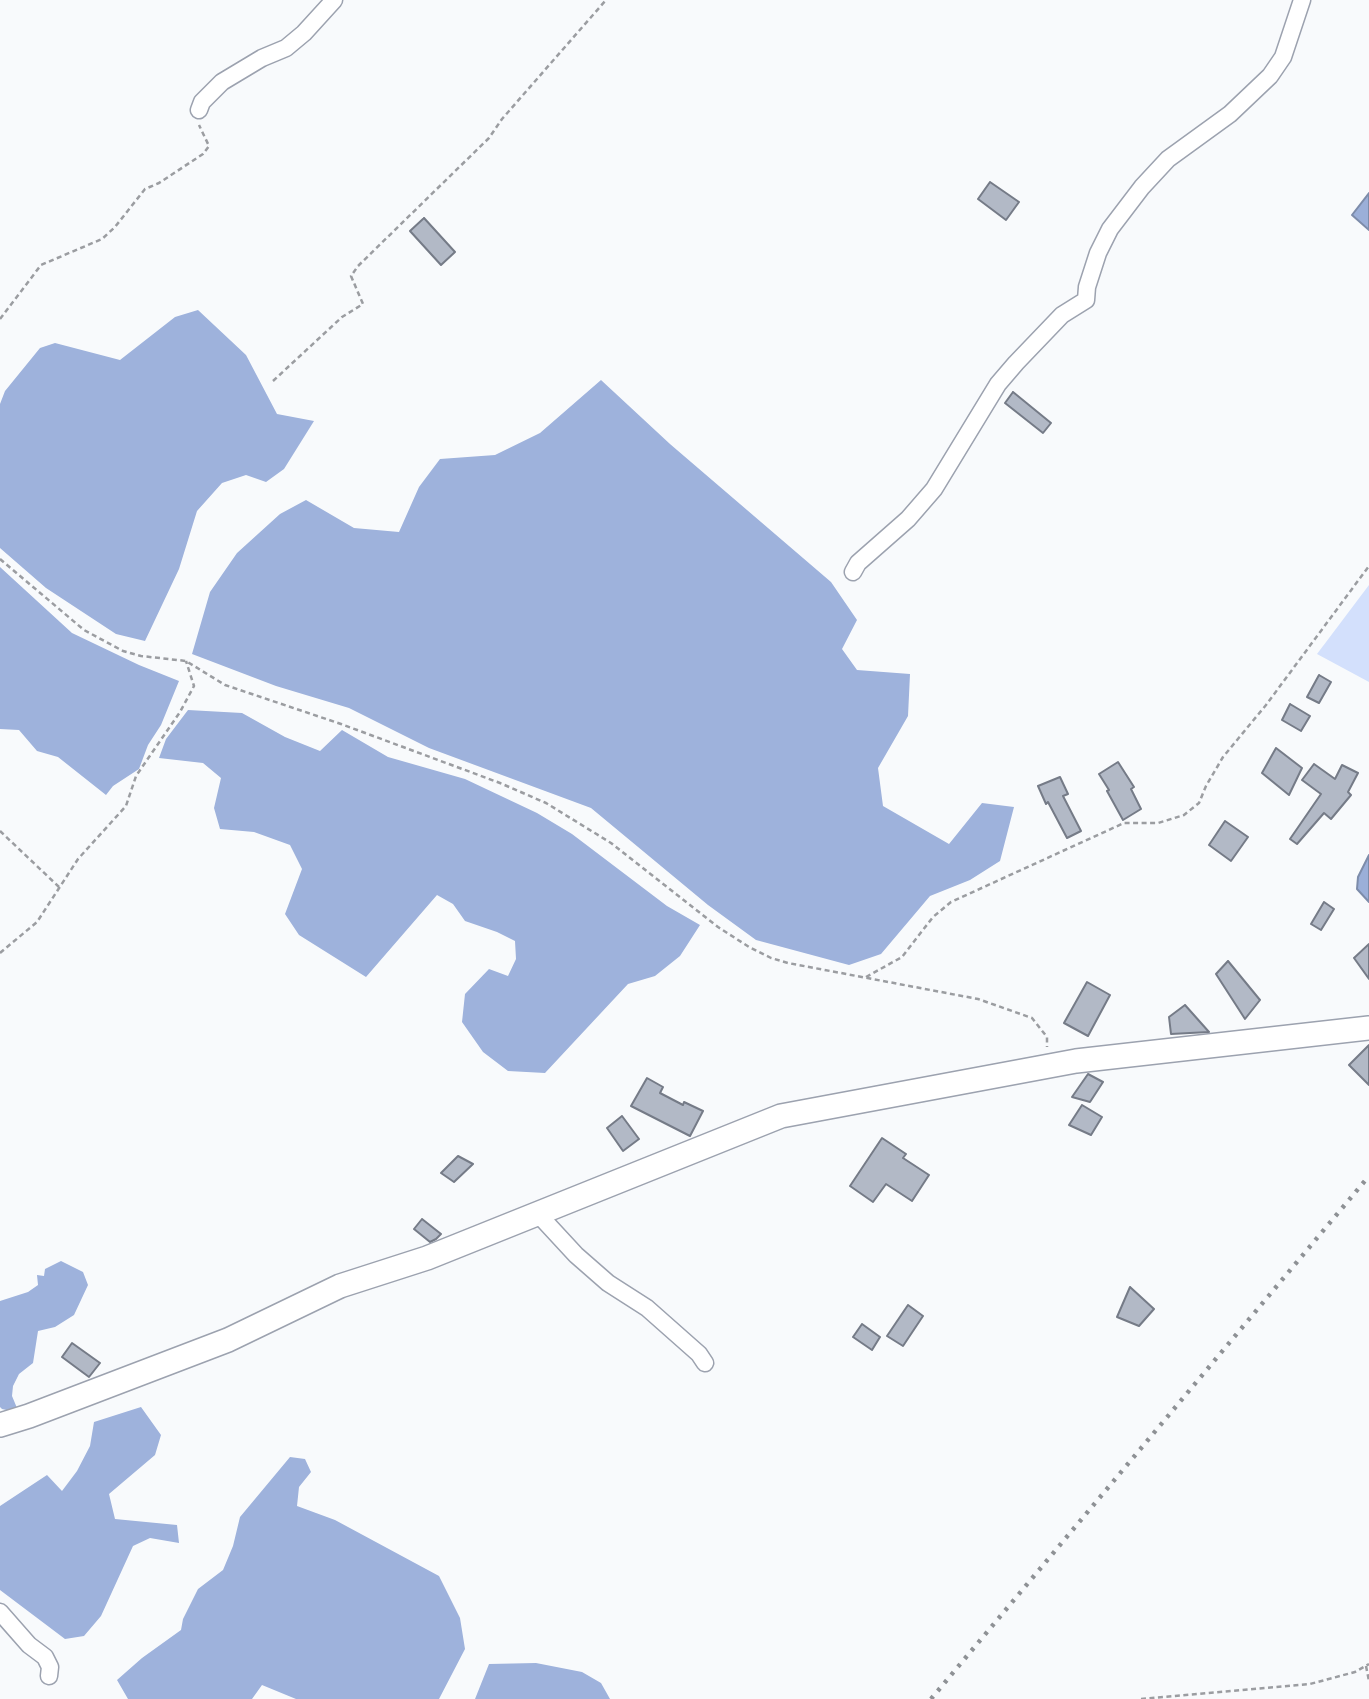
<!DOCTYPE html>
<style>
body{margin:0}
canvas{display:block;background:#f8fafc}
</style>
<canvas width="1369" height="1699"></canvas>
<script>
const c = document.querySelector('canvas').getContext('2d');
c.lineJoin = 'round';
function fill(path, color) {
  c.fillStyle = color;
  c.fill(path, 'evenodd');
}
function poly(rows) {
  const path = new Path2D();
  for (const r of rows) {
    path.moveTo(r[0], r[1]);
    for (let i = 2; i < r.length; i += 2) path.lineTo(r[i], r[i + 1]);
  }
  return path;
}
function strokePath(path, color, width, dash) {
  c.strokeStyle = color;
  c.lineWidth = width;
  c.lineCap = dash ? 'butt' : 'round';
  c.setLineDash(dash || []);
  c.stroke(path);
}
fill(poly([
 [1369,585,1369,682,1317,654]
]), '#d3e0fc');
fill(poly([
 [198,310,246,355,277,414,314,421,284,469,266,482,246,475,222,483,197,511,179,569,145,641,116,634,46,588,0,548,0,404,5,391,40,348,55,343,120,360,175,317],
 [601,380,670,444,831,582,857,620,842,649,857,670,910,674,908,716,878,768,883,806,949,844,982,803,1014,807,1000,861,970,880,930,896,881,954,849,965,756,940,708,905,591,808,429,748,349,708,276,686,192,654,210,592,237,553,280,514,306,500,354,528,399,532,419,487,440,459,495,455,540,433],
 [0,567,72,633,139,665,179,681,161,725,148,745,139,769,113,786,106,795,58,757,37,751,19,730,0,729],
 [188,710,242,713,285,737,320,751,342,730,388,757,465,779,537,813,572,834,667,906,700,925,680,956,655,976,628,984,545,1073,508,1071,483,1052,462,1022,465,994,489,969,508,976,516,959,515,941,497,932,465,921,453,904,437,895,366,977,299,935,285,914,302,869,290,845,254,832,220,829,214,808,221,778,203,763,159,758,166,739],
 [61,1261,83,1272,88,1285,74,1315,55,1327,38,1331,33,1363,19,1374,13,1386,12,1396,17,1408,11,1411,2,1409,0,1407,0,1301,28,1292,38,1285,37,1275,44,1276,45,1269],
 [141,1407,161,1435,155,1455,109,1494,115,1519,177,1525,179,1543,150,1538,133,1546,101,1616,84,1636,65,1639,0,1590,0,1506,47,1475,62,1491,77,1471,90,1446,94,1422],
 [290,1457,305,1459,311,1472,299,1487,297,1506,335,1520,439,1576,460,1618,465,1649,439,1699,296,1699,262,1685,252,1699,128,1699,117,1680,142,1658,181,1630,183,1619,198,1589,223,1570,233,1546,240,1517],
 [536,1663,582,1672,601,1683,610,1699,475,1699,489,1664]
]), '#9eb2dc');
const water = poly([
 [1369,193,1369,230,1352,215,1369,193],
 [1369,855,1369,902,1357,889,1358,877,1369,855]
]);
fill(water, '#9bafd8');
strokePath(water, '#7d8caa', 2);
const building = poly([
 [990,182,1019,202,1006,220,978,199,990,182],
 [424,218,455,252,441,265,410,231,424,218],
 [1013,392,1051,423,1043,433,1005,403,1013,392],
 [1319,675,1331,682,1319,703,1307,697,1319,675],
 [1290,704,1310,716,1301,731,1282,720,1290,704],
 [1276,748,1302,768,1289,795,1262,773,1276,748],
 [1118,762,1134,787,1131,789,1141,809,1123,820,1107,791,1109,790,1099,774,1118,762],
 [1314,764,1335,779,1342,765,1358,773,1348,792,1351,795,1331,819,1324,813,1297,844,1290,839,1321,794,1302,780,1314,764],
 [1060,777,1068,794,1063,796,1081,831,1067,838,1048,802,1046,804,1038,786,1060,777],
 [1225,821,1248,837,1231,861,1209,845,1225,821],
 [1324,902,1334,909,1321,930,1311,924,1324,902],
 [1369,944,1369,979,1354,958,1369,944],
 [1228,961,1260,1000,1245,1019,1216,974,1228,961],
 [1087,982,1110,995,1088,1036,1064,1023,1087,982],
 [1185,1005,1209,1032,1171,1034,1169,1017,1185,1005],
 [1369,1045,1369,1085,1349,1065,1369,1045],
 [1088,1074,1103,1082,1090,1102,1072,1097,1088,1074],
 [647,1078,663,1087,660,1093,683,1105,684,1102,703,1111,690,1136,631,1106,647,1078],
 [1082,1105,1102,1117,1091,1135,1069,1125,1082,1105],
 [622,1116,639,1139,623,1151,607,1128,622,1116],
 [882,1138,906,1154,903,1158,929,1175,912,1201,886,1184,873,1202,850,1186,882,1138],
 [458,1156,473,1164,454,1182,441,1173,458,1156],
 [422,1219,441,1234,436,1239,430,1242,414,1229,422,1219],
 [1130,1287,1154,1309,1139,1326,1117,1317,1130,1287],
 [908,1305,923,1316,903,1346,887,1336,908,1305],
 [862,1324,880,1337,872,1350,853,1337,862,1324],
 [72,1343,100,1363,89,1377,62,1357,72,1343]
]);
fill(building, '#b2b9c6');
strokePath(building, '#757b87', 2);
const minor = poly([
 [199,110,202,102,222,82,262,58,286,48,304,33,334,0],
 [853,572,858,563,908,519,934,489,998,384,1016,363,1062,315,1086,300,1087,287,1098,253,1110,229,1142,187,1168,159,1230,114,1270,76,1283,57,1302,0],
 [539,1215,576,1255,608,1283,647,1308,699,1354,705,1363],
 [0,1612,29,1645,45,1657,50,1667,49,1676]
]);
const secondary = poly([
 [0,1425,29,1416,228,1340,340,1286,427,1258,781,1116,1076,1061,1369,1028]
]);
strokePath(minor, '#9ca2af', 19);
strokePath(secondary, '#9ca2af', 26);
strokePath(poly([
 [0,319,41,265,102,239,115,227,145,189,159,183,203,154,209,146,199,125],
 [273,381,342,317,363,304,351,276,358,266,489,138,502,119,606,0],
 [0,559,84,630,123,651,141,656,186,661,225,685,341,724,500,783,546,803,611,843,718,927,749,947,771,958,788,963,978,999,1032,1018,1047,1037,1047,1047],
 [0,831,59,887],
 [0,953,37,922,78,859,126,806,136,776,180,712,194,686,186,661],
 [866,977,902,957,933,917,951,902,1124,823,1158,823,1184,815,1199,803,1206,786,1223,757,1266,705,1369,566],
 [1366,1666,1369,1681],
 [1141,1699,1310,1684,1355,1672,1369,1664]
]), '#9b9da1', 2.5, [5, 3.5]);
strokePath(minor, '#fff', 16);
strokePath(secondary, '#fff', 23);
strokePath(poly([
 [931,1699,1369,1176]
]), '#8e9195', 4.5, [3.5, 7]);
</script>
